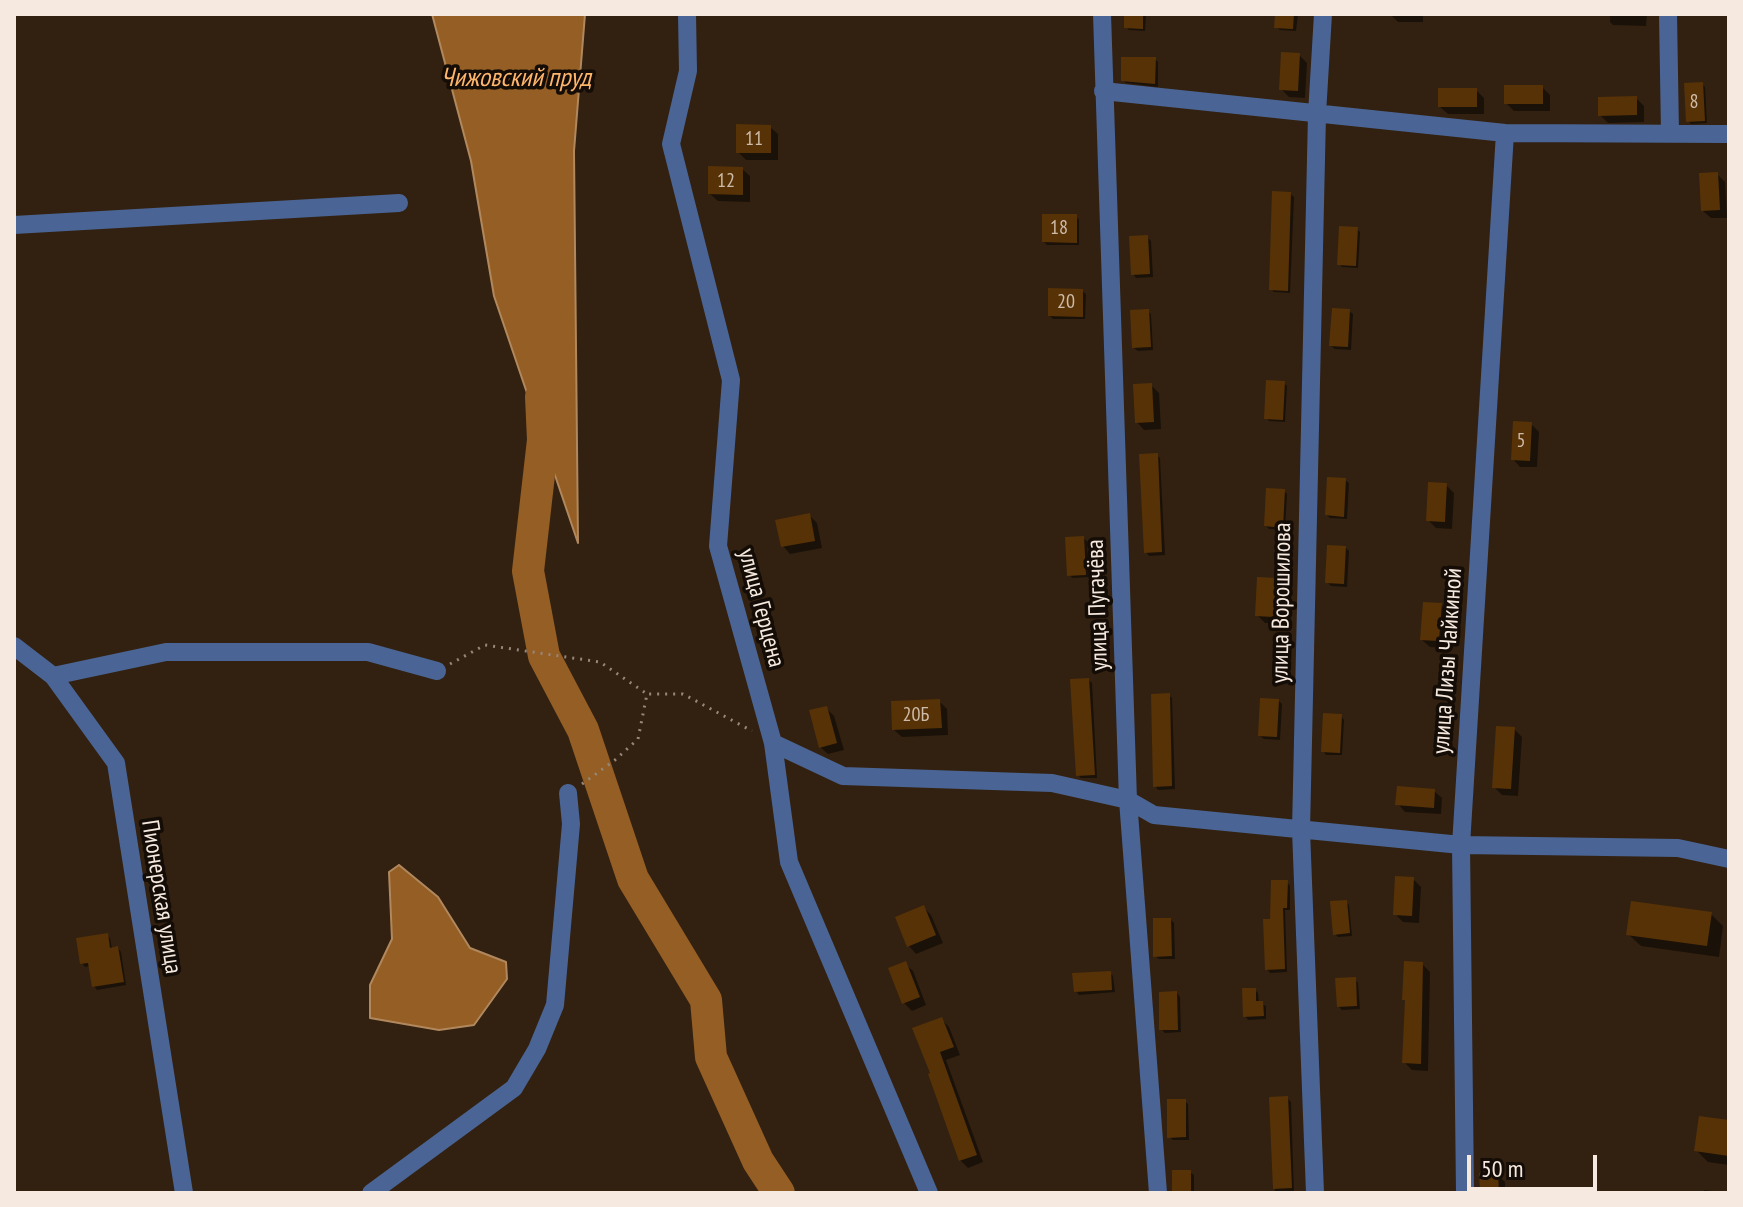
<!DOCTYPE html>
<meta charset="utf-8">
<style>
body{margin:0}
#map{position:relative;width:1743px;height:1207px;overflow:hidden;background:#322110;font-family:"PT Sans Narrow",sans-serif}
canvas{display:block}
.frame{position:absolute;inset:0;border:16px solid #f6eae0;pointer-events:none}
.scale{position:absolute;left:1467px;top:1155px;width:130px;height:36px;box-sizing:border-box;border:4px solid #f6eae0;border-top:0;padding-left:10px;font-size:24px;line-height:28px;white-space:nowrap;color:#f6eae0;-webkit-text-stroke:6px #140c06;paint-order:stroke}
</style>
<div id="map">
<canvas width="1743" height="1207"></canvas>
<div class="frame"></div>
<div class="scale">50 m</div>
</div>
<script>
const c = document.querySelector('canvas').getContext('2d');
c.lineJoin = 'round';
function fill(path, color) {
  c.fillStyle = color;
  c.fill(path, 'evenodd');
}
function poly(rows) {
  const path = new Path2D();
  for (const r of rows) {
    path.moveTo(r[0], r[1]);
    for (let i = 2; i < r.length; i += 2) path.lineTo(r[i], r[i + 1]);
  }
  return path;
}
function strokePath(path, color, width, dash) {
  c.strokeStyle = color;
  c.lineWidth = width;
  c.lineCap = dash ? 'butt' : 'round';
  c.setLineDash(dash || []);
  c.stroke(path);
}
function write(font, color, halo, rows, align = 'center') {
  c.font = font + ' "PT Sans Narrow",sans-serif';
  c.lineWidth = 7;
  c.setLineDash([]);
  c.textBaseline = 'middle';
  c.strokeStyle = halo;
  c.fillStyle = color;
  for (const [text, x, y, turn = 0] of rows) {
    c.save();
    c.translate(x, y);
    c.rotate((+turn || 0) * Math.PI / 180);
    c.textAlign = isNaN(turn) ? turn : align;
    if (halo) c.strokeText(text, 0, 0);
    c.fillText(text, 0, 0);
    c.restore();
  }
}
const water = poly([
 [432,14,585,14,574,151,578,543,494,296,471,161,432,14],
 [399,865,438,897,470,948,506,962,507,979,474,1025,439,1030,370,1018,370,985,392,939,389,872,399,865]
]);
fill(water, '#945e25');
strokePath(water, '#b1885d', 2);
fill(poly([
 [1126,14,1146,14,1145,31,1129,30,1126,27],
 [1277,14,1298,14,1296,31,1280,30,1276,27],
 [1390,14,1423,14,1423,22,1398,22],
 [1610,14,1647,14,1646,26,1613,25,1610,22],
 [1299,55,1307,63,1305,98,1289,97,1281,89],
 [1155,59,1158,62,1158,87,1126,83,1123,80],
 [1702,84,1705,87,1707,123,1691,124,1688,121],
 [1542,87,1550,95,1550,111,1514,111,1506,103],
 [1476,90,1484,98,1484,114,1448,114,1440,107],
 [1636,98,1644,106,1644,122,1608,123,1600,115],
 [770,127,778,134,778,160,746,160,738,152],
 [742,169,750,176,750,202,718,201,710,194],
 [1717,174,1725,182,1727,218,1711,218,1703,211],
 [1290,194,1294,197,1290,293,1274,292,1271,289],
 [1076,216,1079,220,1079,245,1047,245,1044,242],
 [1357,229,1360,232,1358,268,1342,267,1339,264],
 [1147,237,1151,241,1153,277,1136,278,1133,274],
 [1082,291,1086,294,1085,319,1053,319,1050,316],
 [1148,311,1151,314,1153,350,1138,351,1134,348],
 [1349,311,1353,314,1351,350,1335,349,1331,346],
 [1284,383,1287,386,1285,422,1269,421,1266,418],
 [1151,385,1159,393,1161,429,1144,430,1137,422],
 [1531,424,1539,432,1537,467,1520,467,1513,459],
 [1157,455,1160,458,1165,555,1149,556,1146,552],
 [1345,480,1349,483,1347,519,1330,518,1327,515],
 [1446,485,1454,493,1452,529,1436,528,1428,520],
 [1284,491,1287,494,1285,530,1269,529,1266,526],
 [809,515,817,523,822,548,790,554,783,546],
 [1083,538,1087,541,1089,577,1073,578,1069,575],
 [1346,548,1349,551,1347,587,1331,586,1327,582],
 [1275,580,1283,588,1281,623,1265,623,1257,615],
 [1441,605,1449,612,1446,648,1430,647,1422,640],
 [1088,680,1092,683,1097,778,1081,778,1078,775],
 [1169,695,1172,698,1175,789,1158,790,1155,786],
 [939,701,947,709,948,735,902,737,894,730],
 [1279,701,1282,704,1280,740,1264,739,1260,736],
 [826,708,834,716,844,750,828,754,820,747],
 [1341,716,1344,720,1342,755,1326,755,1323,751],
 [1514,729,1522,737,1518,796,1502,795,1494,787],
 [1434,791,1442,798,1441,814,1405,812,1398,804],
 [1413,879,1421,887,1419,923,1403,922,1395,914],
 [1287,882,1290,886,1290,910,1285,910,1287,972,1270,973,1267,969,1272,921],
 [1346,902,1349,905,1352,936,1338,937,1335,934],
 [923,907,931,915,943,943,916,954,909,946],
 [1711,914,1723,926,1719,957,1641,946,1628,934],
 [1171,920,1174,923,1175,959,1159,959,1155,956],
 [107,935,110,938,112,949,118,948,121,952,126,985,97,990,94,986,90,966,85,967,82,963],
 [905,964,913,971,926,1005,912,1011,904,1003],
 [1422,964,1430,972,1428,1071,1412,1070,1404,1062],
 [1110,973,1113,976,1115,992,1079,995,1076,991],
 [1355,979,1358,983,1360,1009,1342,1010,1339,1007],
 [1255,990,1258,993,1259,1003,1266,1006,1266,1019,1248,1020,1245,1016],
 [1177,993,1180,997,1181,1032,1165,1033,1161,1029],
 [941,1019,949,1027,960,1055,946,1060,983,1162,968,1168,960,1160,930,1075],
 [1287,1098,1291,1102,1294,1193,1275,1193,1271,1099],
 [1185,1101,1188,1104,1189,1140,1173,1140,1169,1137],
 [1729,1122,1729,1165,1708,1162,1696,1150],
 [1190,1172,1194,1175,1194,1193,1174,1193],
 [1497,1174,1505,1182,1505,1193,1482,1193],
 [1704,1190,1729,1193,1704,1193]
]), '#0007');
strokePath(poly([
 [541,397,543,440,528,571,544,656,583,730,633,879,706,1000,711,1057,758,1161,779,1193]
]), '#945e25', 32);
fill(poly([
 [1124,14,1143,14,1143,29,1124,28],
 [1275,14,1294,14,1293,29,1274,28],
 [1281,52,1300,53,1298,91,1279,90],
 [1121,57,1156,57,1155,84,1121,81],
 [1703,82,1705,121,1686,122,1684,83],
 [1504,85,1543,85,1543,104,1504,104],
 [1438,88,1477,88,1477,107,1438,107],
 [1637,96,1637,115,1598,116,1598,97],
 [736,124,771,125,771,153,736,153],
 [708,166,743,167,743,195,708,194],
 [1718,172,1720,210,1701,211,1699,173],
 [1272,191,1291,192,1288,291,1269,290],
 [1042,214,1077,214,1077,243,1042,242],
 [1339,226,1358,227,1356,266,1337,265],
 [1148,235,1150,274,1131,275,1129,236],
 [1048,288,1083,289,1083,317,1048,316],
 [1332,308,1350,309,1348,347,1329,346],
 [1149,309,1151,347,1132,348,1130,310],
 [1266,380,1285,381,1283,420,1264,419],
 [1152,383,1154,422,1135,423,1133,384],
 [1513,421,1532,422,1530,461,1511,460],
 [1158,453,1162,552,1144,553,1139,454],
 [1327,477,1346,478,1344,517,1325,515],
 [1428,482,1447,483,1445,522,1426,521],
 [1266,488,1285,489,1283,528,1264,526],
 [810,513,815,541,781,547,775,520],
 [1084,536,1086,575,1067,576,1065,537],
 [1327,545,1346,546,1344,584,1325,583],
 [1257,577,1276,578,1274,617,1255,616],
 [1423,602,1442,603,1439,641,1420,640],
 [1089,678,1095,775,1076,776,1070,679],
 [1170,693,1172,786,1153,787,1151,694],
 [1260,698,1279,699,1277,737,1258,736],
 [940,699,942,728,892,730,891,701],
 [827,706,837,743,819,748,809,710],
 [1323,713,1342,714,1340,753,1321,752],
 [1496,726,1515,727,1511,789,1492,788],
 [1397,786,1435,789,1434,808,1395,805],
 [1395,876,1414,877,1412,916,1393,915],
 [1271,880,1288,880,1287,908,1283,908,1285,969,1265,970,1263,919,1270,919],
 [1347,900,1350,933,1333,935,1330,901],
 [1631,901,1712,912,1707,946,1626,935],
 [924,905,936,935,907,947,895,917],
 [1153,918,1171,918,1172,956,1153,957],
 [108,933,110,948,118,946,124,982,92,987,88,963,80,964,76,938],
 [906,961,920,997,902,1004,888,968],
 [1404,961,1423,962,1421,1064,1402,1063,1405,1000,1402,1000],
 [1111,971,1112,990,1074,992,1072,973],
 [1356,977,1357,1006,1337,1007,1335,978],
 [1242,988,1256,988,1256,1001,1263,1001,1264,1016,1243,1017],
 [1177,991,1178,1030,1159,1030,1159,992],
 [942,1017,954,1047,940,1052,977,1155,959,1161,928,1074,930,1073,912,1028],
 [1288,1096,1292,1188,1273,1189,1269,1097],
 [1167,1099,1186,1099,1186,1137,1167,1138],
 [1699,1116,1729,1120,1729,1156,1694,1151],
 [1172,1170,1191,1170,1191,1193,1172,1193],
 [1498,1172,1499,1193,1480,1193,1479,1173]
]), '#573207');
strokePath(poly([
 [450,664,485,645,600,662,647,694],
 [582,784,615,760,638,739,647,694,683,694,752,731]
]), '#96877a', 3, [2, 6]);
strokePath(poly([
 [687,14,688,71,671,144,731,380,718,546,773,743,789,862,929,1193],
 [1102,14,1128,800,1158,1193],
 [1668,14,1670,133],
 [1103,91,1505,133,1729,134],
 [14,225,399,203],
 [14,646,53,676,116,763,184,1193],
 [53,676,166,652,368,652,437,671],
 [773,743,843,776,1052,783,1128,800,1154,815,1461,845,1678,848,1729,859],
 [371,1193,514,1088,537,1049,555,1005,571,824,568,793],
 [1315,1193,1301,830,1317,114,1323,14],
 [1465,1193,1461,845,1505,133]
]), '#4a6595', 18);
write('20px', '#cebcaa', null, [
 ["8",1694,102],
 ["11",754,139],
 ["12",726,181],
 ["18",1059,228],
 ["20",1066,302],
 ["5",1521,441],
 ["20Б",916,715]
]);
write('24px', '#f6eae0', '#140c06', [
 ["улица Ворошилова",1282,603,-89],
 ["улица Пугачёва",1098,605,-92],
 ["улица Герцена",761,608,75],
 ["улица Лизы Чайкиной",1448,661,-86],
 ["Пионерская улица",161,897,81]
]);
write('italic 26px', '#feb56c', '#140c06', [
 ["Чижовский пруд",516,79]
]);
</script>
